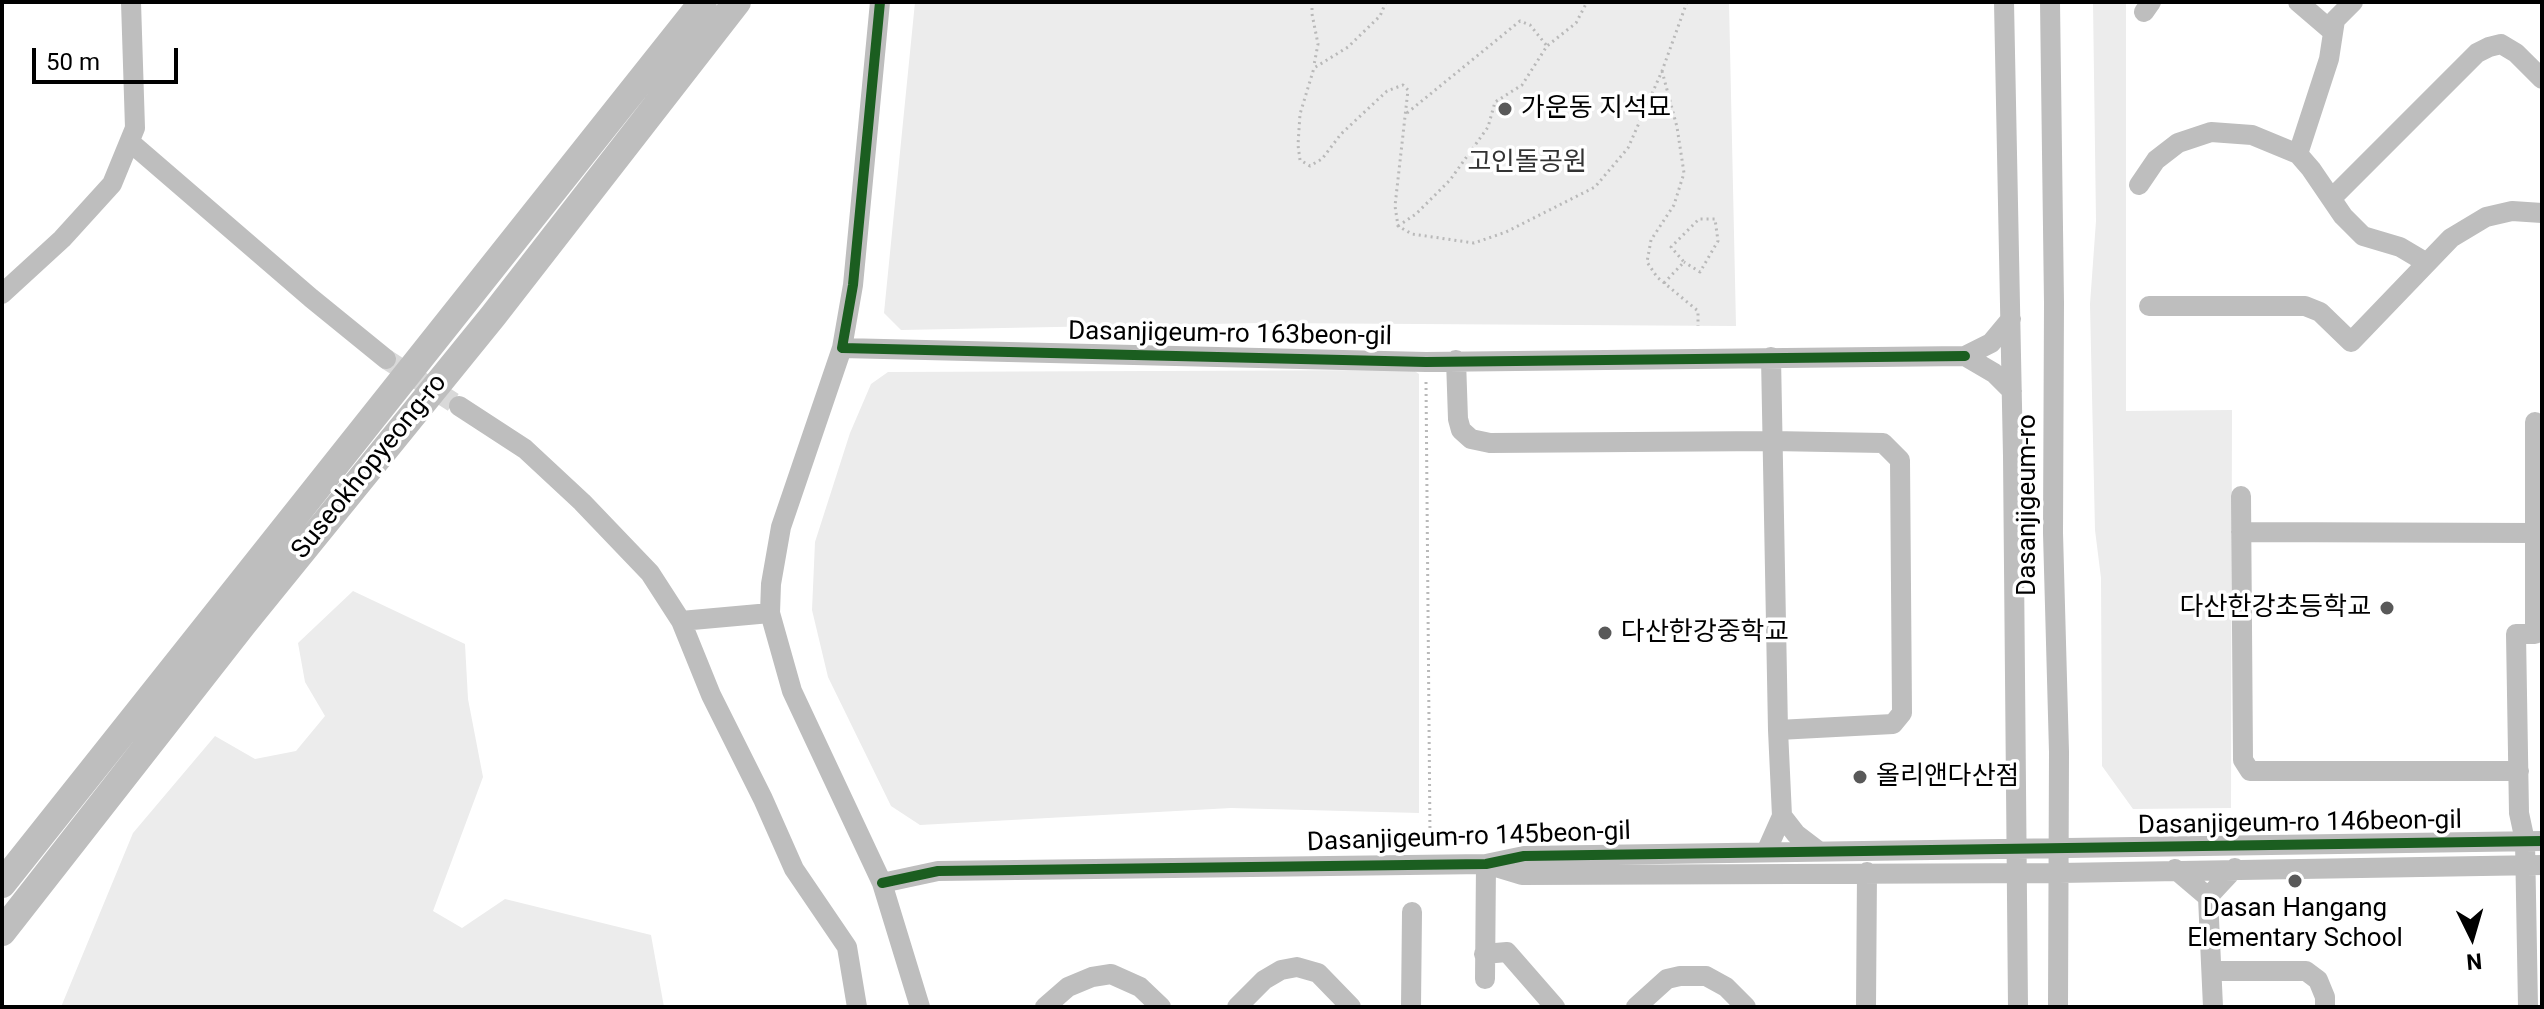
<!DOCTYPE html>
<meta charset="utf-8">
<style>
body{margin:0}
#map{position:relative;width:2544px;height:1009px;overflow:hidden;background:#fff;font-family:Roboto,sans-serif}
canvas{display:block}
.frame{position:absolute;inset:0;border:4px solid #000;pointer-events:none}
.north{position:absolute;left:2432px;top:897px;width:80px;height:80px;-webkit-text-stroke:6px #fff;paint-order:stroke;rotate:175deg;font-size:22px;font-weight:700;line-height:32px;text-align:center;color:#000}
.north::after{content:'';display:block;margin:auto;width:28px;height:36px;background:#000;clip-path:polygon(50% 0,100% 100%,50% 72%,0 100%)}
.scale{position:absolute;left:32px;top:48px;width:146px;height:36px;box-sizing:border-box;border:4px solid #000;border-top:0;padding-left:10px;font-size:24px;line-height:28px;white-space:nowrap;color:#000;-webkit-text-stroke:6px #fff;paint-order:stroke}
</style>
<div id="map">
<canvas width="2544" height="1009"></canvas>
<div class="frame"></div>
<div class="north">N</div>
<div class="scale">50 m</div>
</div>
<script>
const c = document.querySelector('canvas').getContext('2d');
c.lineJoin = 'round';
function fill(path, color) {
  c.fillStyle = color;
  c.fill(path, 'evenodd');
}
function poly(rows) {
  const path = new Path2D();
  for (const r of rows) {
    path.moveTo(r[0], r[1]);
    for (let i = 2; i < r.length; i += 2) path.lineTo(r[i], r[i + 1]);
  }
  return path;
}
function strokePath(path, color, width, dash) {
  c.strokeStyle = color;
  c.lineWidth = width;
  c.lineCap = dash ? 'butt' : 'round';
  c.setLineDash(dash || []);
  c.stroke(path);
}
function write(font, color, halo, rows, align = 'center') {
  c.font = font + ' Roboto,"Noto Sans KR",sans-serif';
  c.lineWidth = 7;
  c.setLineDash([]);
  c.textBaseline = 'middle';
  c.strokeStyle = halo;
  c.fillStyle = color;
  for (const [text, x, y, turn = 0] of rows) {
    c.save();
    c.translate(x, y);
    c.rotate((+turn || 0) * Math.PI / 180);
    c.textAlign = isNaN(turn) ? turn : align;
    if (halo) c.strokeText(text, 0, 0);
    c.fillText(text, 0, 0);
    c.restore();
  }
}
fill(poly([
 [915,2,1729,2,1736,326,1261,323,901,330,884,313],
 [2093,2,2126,2,2126,411,2232,410,2231,808,2133,809,2102,766,2101,578,2095,530,2090,304,2096,221],
 [1413,370,1419,374,1419,813,1231,808,920,825,891,806,828,677,812,610,815,542,850,433,871,384,888,372],
 [353,591,465,644,468,699,483,777,433,911,462,928,505,899,651,935,664,1007,61,1007,133,833,215,736,255,759,296,751,325,716,305,682,298,643]
]), '#ececec');
strokePath(poly([
 [386,359,459,406]
]), '#d9d9d9', 20, [20, 10]);
strokePath(poly([
 [1312,2,1312,14,1318,44,1314,65],
 [1386,2,1380,16,1348,47,1314,68,1300,114,1298,145,1300,160,1310,166,1322,159,1341,134,1387,91,1403,85,1408,90,1395,206,1398,226,1412,234,1474,243,1506,232,1595,187,1628,148,1662,71,1687,2],
 [1662,71,1677,127,1684,173,1674,205,1651,240,1647,262,1657,277,1698,311,1698,326],
 [1407,113,1520,21,1530,25,1547,46],
 [1398,226,1416,214,1450,180,1488,127,1495,102,1522,85,1547,46,1576,23,1587,2],
 [1664,283,1684,262,1671,247,1699,219,1715,219,1718,241,1700,272,1684,262],
 [1426,382,1430,836]
]), '#b9b9b9', 3, [2, 4]);
strokePath(poly([
 [880,2,853,285,842,348,1426,362,1965,356],
 [2004,2,2013,456,2018,1007],
 [2050,2,2054,303,2053,533,2059,752,2058,1007],
 [2298,2,2333,32],
 [2144,12,2151,2],
 [130,142,311,298,386,359],
 [2298,154,2329,59,2335,20,2353,2],
 [2139,185,2156,160,2178,143,2211,132,2252,135,2298,154,2311,169,2343,216,2363,236,2400,247,2427,263],
 [2332,198,2477,53,2489,47,2501,44,2516,53,2542,79],
 [2,294,62,239,112,184,135,128,131,2],
 [2149,306,2305,306,2320,312,2351,342,2451,238,2486,217,2512,211,2542,213],
 [2011,319,1991,343,1965,356,1994,373,2012,391],
 [842,348,781,527,771,584,770,613,792,691,882,883,920,1007],
 [1771,357,1778,730,1782,816],
 [1456,360,1458,419,1461,430,1471,439,1490,443,1772,441,1883,443,1900,460,1902,713,1893,724,1778,730],
 [459,406,525,449,582,502,650,573,681,621],
 [2241,496,2243,760,2250,771,2519,771],
 [2241,532,2535,533],
 [770,613,681,621,711,695,763,799,794,869,847,947,857,1007],
 [1766,852,1782,816,1796,834,1817,850],
 [1489,865,1522,875,2059,873,2542,865],
 [2175,869,2208,897,2235,868],
 [882,883,938,871,1486,864,1524,856,2542,841],
 [2208,897,2213,1007],
 [1484,954,1507,952,1555,1007],
 [2212,971,2306,971,2318,980,2325,997,2325,1007],
 [1485,979,1486,864],
 [1045,1007,1068,987,1092,977,1111,974,1140,987,1161,1007],
 [1237,1007,1264,980,1281,970,1297,967,1318,973,1351,1007],
 [1411,1007,1412,912],
 [1636,1007,1667,979,1680,976,1706,976,1726,987,1746,1007],
 [1866,1007,1867,872],
 [2528,1007,2525,841,2519,813,2516,634,2535,634,2535,422]
]), '#bebebe', 20);
strokePath(poly([
 [2,884,703,2],
 [2,932,243,624,493,316,737,2]
]), '#bebebe', 28);
strokePath(poly([
 [880,2,853,285,842,348,1426,362,1965,356],
 [882,883,938,871,1486,864,1524,856,2542,841]
]), '#1b5e20', 10);
for (const [x, y, r, color] of [
 [1505,109,8,"#595959"],
 [2387,608,8,"#595959"],
 [1605,633,8,"#595959"],
 [1860,777,8,"#595959"],
 [2295,881,8,"#595959"]
]) {
  const dot = new Path2D();
  dot.arc(x, y, r, 0, 2 * Math.PI);
  c.fillStyle = color;
  c.fill(dot);
  strokePath(dot, '#fff', 3);
}
write('26px', '#000', '#fff', [
 ["가운동 지석묘",1521,109],
 ["다산한강초등학교",2371,608,"right"],
 ["다산한강중학교",1621,633],
 ["올리앤다산점",1876,777],
 ["Dasan Hangang",2295,909,"center"],
 ["Elementary School",2295,939,"center"]
], 'left');
write('26px', '#333', '#fff', [
 ["고인돌공원",1527,163]
]);
write('26px', '#000', '#fff', [
 ["Dasanjigeum-ro 163beon-gil",1230,335,1],
 ["Suseokhopyeong-ro",370,467,-51],
 ["Dasanjigeum-ro",2028,505,-90],
 ["Dasanjigeum-ro 146beon-gil",2300,824,-1],
 ["Dasanjigeum-ro 145beon-gil",1469,838,-2]
]);
</script>
